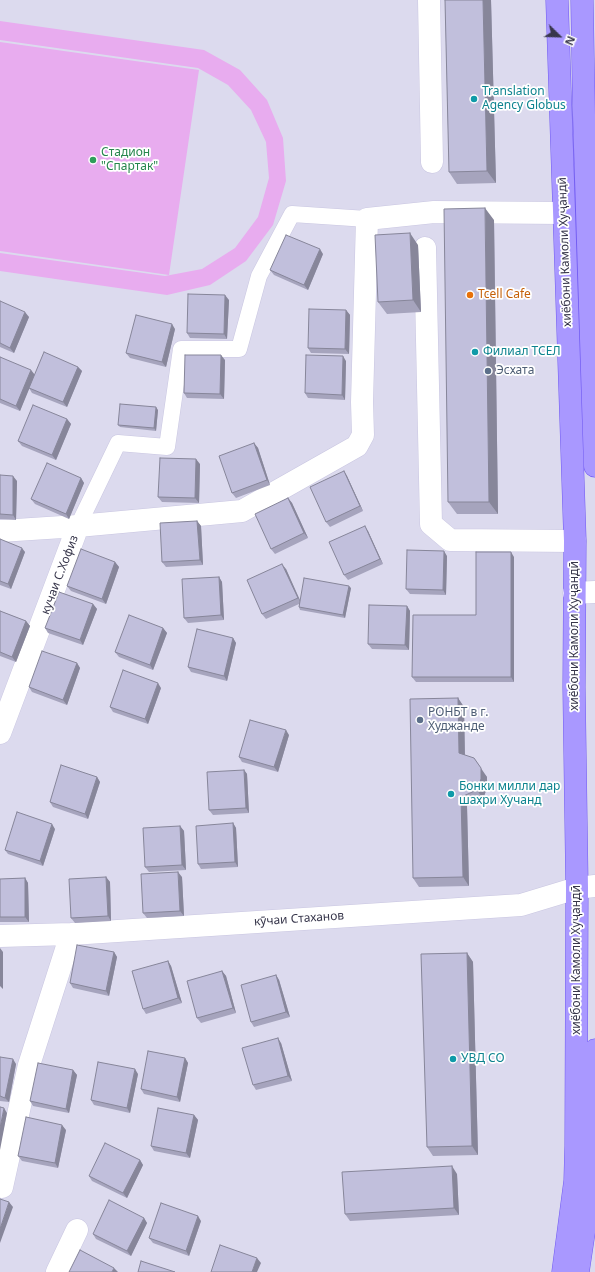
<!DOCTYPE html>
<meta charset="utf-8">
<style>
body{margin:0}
#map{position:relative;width:595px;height:1272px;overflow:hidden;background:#eae8f6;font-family:"Noto Sans",sans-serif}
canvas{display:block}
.north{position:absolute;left:539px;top:16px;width:40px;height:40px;-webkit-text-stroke:3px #fff;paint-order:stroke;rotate:113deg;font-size:11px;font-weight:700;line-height:16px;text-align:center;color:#37364b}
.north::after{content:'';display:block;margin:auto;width:14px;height:18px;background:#37364b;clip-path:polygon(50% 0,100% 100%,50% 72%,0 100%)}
</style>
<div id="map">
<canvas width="595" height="1272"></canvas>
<div class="north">N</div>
</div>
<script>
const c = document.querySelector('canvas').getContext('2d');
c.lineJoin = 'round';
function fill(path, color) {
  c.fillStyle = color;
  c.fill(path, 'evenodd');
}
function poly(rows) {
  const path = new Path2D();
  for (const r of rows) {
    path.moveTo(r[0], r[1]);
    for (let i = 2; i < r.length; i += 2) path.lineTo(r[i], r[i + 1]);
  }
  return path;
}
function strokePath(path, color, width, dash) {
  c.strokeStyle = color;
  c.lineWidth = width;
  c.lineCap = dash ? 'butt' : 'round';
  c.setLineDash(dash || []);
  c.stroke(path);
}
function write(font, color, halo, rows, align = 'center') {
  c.font = font + ' "Noto Sans",sans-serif';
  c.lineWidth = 3.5;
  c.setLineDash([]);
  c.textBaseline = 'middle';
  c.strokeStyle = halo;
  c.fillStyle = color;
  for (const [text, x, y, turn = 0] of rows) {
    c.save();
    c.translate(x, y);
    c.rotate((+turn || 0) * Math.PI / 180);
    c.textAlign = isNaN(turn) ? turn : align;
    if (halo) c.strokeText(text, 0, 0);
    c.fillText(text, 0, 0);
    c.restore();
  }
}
fill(poly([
 [0,0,595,0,595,1272,0,1272]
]), '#dcdaee');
fill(poly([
 [0,21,204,50,240,70,267,100,283,138,286,181,273,225,246,261,210,285,167,295,0,271,0,253,165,276,202,269,235,248,258,217,269,178,266,142,251,110,228,85,198,68,0,40],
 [0,42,199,70,169,275,0,251]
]), '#e8acef');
const pedestrian = poly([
 [78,526,118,443,167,447,181,349,239,349,259,276,292,214,367,219]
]);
const minor = poly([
 [429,0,432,162],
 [425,248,431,524,450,540,575,541],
 [0,531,78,526],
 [574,593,595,592],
 [0,733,78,526,242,511,357,446,363,435,362,402,367,219,434,212,564,213],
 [0,936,71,934,521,905,577,888,595,886],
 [2,1187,29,1065,71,934],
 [57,1272,77,1230]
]);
const primary = poly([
 [557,0,575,541,574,687,577,888,576,1146,575,1181,563,1272],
 [582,0,584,115,595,466],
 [578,1272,591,1185,595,1050]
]);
strokePath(pedestrian, '#c9c6e1', 17);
strokePath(minor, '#c9c6e1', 23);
strokePath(primary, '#705af2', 23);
strokePath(pedestrian, '#fff', 16);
strokePath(minor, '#fff', 22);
strokePath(primary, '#a998ff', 22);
fill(poly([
 [445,0,491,0,496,183,457,184,449,172],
 [494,220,498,514,457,514,448,502],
 [418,245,421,312,387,314,378,302],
 [323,254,308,290,274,275,270,270],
 [229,300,227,339,190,338,187,333],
 [0,301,29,317,14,353,0,347],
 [346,310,350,315,349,354,311,353,308,348],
 [175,329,166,367,130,358,126,353],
 [0,357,34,375,78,367,82,371,67,407,32,393,29,388,20,411,0,403],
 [225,360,224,399,187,398,184,393],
 [346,361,345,400,308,398,305,393],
 [158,410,156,431,120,427,118,425],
 [67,419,71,424,56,460,22,446,18,441],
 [254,443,258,448,270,485,236,498,232,493],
 [200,464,199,503,162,502,158,497],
 [344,471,347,476,363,511,330,527,326,522],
 [0,475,17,481,16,520,0,519],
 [81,478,84,483,69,519,35,504,31,499],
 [288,498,292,503,308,538,275,554,271,549],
 [197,521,201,526,203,565,166,567,162,562],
 [368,531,383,564,348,580,344,575],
 [0,539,25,552,11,589,0,585],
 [447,556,446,595,410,594,406,589],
 [514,557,514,682,416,682,412,677,476,615],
 [115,562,119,567,106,604,71,591,67,586],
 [286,569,300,600,351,588,345,618,300,610,299,607,299,604,266,619,262,614],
 [219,577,222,582,224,620,188,623,184,618],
 [93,604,97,609,83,645,48,633,45,628],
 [407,606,410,611,409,650,372,649,368,644],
 [0,611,26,621,30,626,16,662,0,656],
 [163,628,167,633,153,670,119,657,115,652],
 [233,638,236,643,227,681,191,672,188,667],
 [77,663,80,668,67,705,32,692,29,687],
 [161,688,148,724,113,712,110,707],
 [458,698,464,707,465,755,487,777,487,788,483,799,467,806,469,886,419,887,413,878],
 [289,735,278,772,242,762,239,757],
 [244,770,247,774,249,813,213,815,209,810],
 [97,777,100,782,88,819,53,807,50,802],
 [233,823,236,828,238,867,201,869,198,864],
 [180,826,184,831,186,870,149,872,145,867],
 [55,829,43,866,8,854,5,850],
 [106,877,110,882,111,921,75,923,71,918],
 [182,877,184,916,147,918,143,913],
 [25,878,28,883,29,922,0,922,0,879],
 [114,952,117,957,109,996,73,988,70,983],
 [467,953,473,962,478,1155,433,1156,427,1147],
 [168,961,171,966,182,1003,146,1014,143,1009],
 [222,971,226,976,236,1013,201,1023,197,1018],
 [276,975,279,980,290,1017,254,1027,251,1022],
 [281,1043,292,1081,256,1090,253,1085],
 [0,1057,16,1064,9,1102,0,1101],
 [185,1058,188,1063,180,1102,144,1094,141,1089],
 [73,1070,77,1075,69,1113,33,1106,30,1101],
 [138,1074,130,1113,94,1105,91,1100],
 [194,1115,198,1120,190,1158,154,1151,151,1146],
 [66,1130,58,1168,22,1161,18,1156],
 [140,1160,143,1165,127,1198,92,1181,89,1176],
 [457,1174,459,1215,350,1221,345,1214],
 [144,1218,147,1223,131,1256,96,1239,93,1234],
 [201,1221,189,1256,153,1243,149,1238]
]), '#a6a4bd');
fill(poly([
 [483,0,491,0,496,183,487,171],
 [485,208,494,220,498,514,489,502],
 [410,233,418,245,421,312,413,300],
 [320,249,323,254,308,290,304,285],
 [225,295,229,300,227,339,224,334],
 [346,310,350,315,349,354,345,349],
 [25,312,29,317,14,353,10,348],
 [172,324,175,329,166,367,162,362],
 [221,355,225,360,224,399,220,394],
 [343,356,346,361,345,400,342,395],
 [78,367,82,371,67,407,63,402],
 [31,370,35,375,20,411,16,406],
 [156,407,158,410,156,431,154,428],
 [67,419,71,424,56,460,52,455],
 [254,443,258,448,270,485,267,480],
 [196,459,200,464,199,503,195,498],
 [344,471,347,476,363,511,360,506],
 [13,476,17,481,16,520,13,515],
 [81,478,84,483,69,519,66,514],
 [288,498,292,503,308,538,304,533],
 [197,521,201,526,203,565,200,560],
 [365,526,368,531,383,564,380,559],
 [22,548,25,552,11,589,8,584],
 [444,551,447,556,446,595,443,590],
 [511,552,514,557,514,682,511,677],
 [115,562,119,567,106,604,102,599],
 [282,564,286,569,301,603,298,598],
 [219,577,222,582,224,620,221,615],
 [349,586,351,588,345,618,343,615],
 [93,604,97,609,83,645,80,640],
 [407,606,410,611,409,650,405,645],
 [26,621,30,626,16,662,12,657],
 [163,628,167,633,153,670,150,665],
 [233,638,236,643,227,681,224,676],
 [77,663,80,668,67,705,63,700],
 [158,683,161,688,148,724,145,719],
 [458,698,464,707,465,762,459,753],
 [286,730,289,735,278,772,274,767],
 [474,758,487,777,487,788,483,799,477,790],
 [244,770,247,774,249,813,246,808],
 [97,777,100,782,88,819,85,814],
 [461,797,467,806,469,886,463,877],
 [233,823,236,828,238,867,235,862],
 [52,824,55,829,43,866,40,861],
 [180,826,184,831,186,870,182,865],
 [178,872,182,877,184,916,180,911],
 [106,877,110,882,111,921,108,916],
 [25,878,28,883,29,922,25,917],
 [0,948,3,952,3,989,0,986],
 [114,952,117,957,109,996,106,991],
 [467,953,473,962,478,1155,472,1146],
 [168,961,171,966,182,1003,178,998],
 [222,971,226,976,236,1013,233,1008],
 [276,975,279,980,290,1017,286,1012],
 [278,1038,281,1043,292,1081,288,1076],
 [185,1058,188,1063,180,1102,177,1097],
 [13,1059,16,1064,9,1102,5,1098],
 [135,1069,138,1074,130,1113,127,1108],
 [73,1070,77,1075,69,1113,66,1109],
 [4,1108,7,1113,0,1150,0,1128],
 [194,1115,198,1120,190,1158,186,1153],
 [62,1125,66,1130,58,1168,55,1163],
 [140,1160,143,1165,127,1198,123,1193],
 [452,1166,457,1174,459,1215,454,1208],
 [9,1202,13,1207,0,1243,0,1229],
 [198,1216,201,1221,189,1256,186,1251],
 [144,1218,147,1223,131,1256,127,1251],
 [257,1258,261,1263,257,1272,252,1272],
 [114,1268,118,1272,112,1272]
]), '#87869a');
const building = poly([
 [445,0,483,0,487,171,449,172,445,0],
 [485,208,489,502,448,502,444,209,485,208],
 [410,233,413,300,378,302,375,235,410,233],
 [286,235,320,249,304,285,270,270,286,235],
 [188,294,225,295,224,334,187,333,188,294],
 [0,301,25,312,10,348,0,343,0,301],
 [309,309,346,310,345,349,308,348,309,309],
 [136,315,172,324,162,362,126,353,136,315],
 [44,352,78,367,63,402,29,388,44,352],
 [185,355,221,355,220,394,184,393,185,355],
 [306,355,343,356,342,395,305,393,306,355],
 [0,357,31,370,16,406,0,399,0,357],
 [120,404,156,407,154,428,118,425,120,404],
 [33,405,67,419,52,455,18,441,33,405],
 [254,443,267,480,232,493,219,456,254,443],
 [160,458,196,459,195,498,158,497,160,458],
 [47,463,81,478,66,514,31,499,47,463],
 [344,471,360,506,326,522,310,487,344,471],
 [0,475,13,476,13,515,0,514,0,475],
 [288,498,304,533,271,549,255,514,288,498],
 [197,521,200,560,162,562,160,523,197,521],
 [365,526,380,559,344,575,329,542,365,526],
 [0,539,22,548,8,584,0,581,0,539],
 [81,549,115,562,102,599,67,586,81,549],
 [407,550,444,551,443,590,406,589,407,550],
 [476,552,511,552,511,677,412,677,413,615,476,615,476,552],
 [282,564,298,598,262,614,247,580,282,564],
 [219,577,221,615,184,618,182,579,219,577],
 [304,578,349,586,343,615,299,607,304,578],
 [59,592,93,604,80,640,45,628,59,592],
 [369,605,407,606,405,645,368,644,369,605],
 [0,611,26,621,12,657,0,652,0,611],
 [129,615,163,628,150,665,115,652,129,615],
 [197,629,233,638,224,676,188,667,197,629],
 [42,651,77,663,63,700,29,687,42,651],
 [123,670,158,683,145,719,110,707,123,670],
 [458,698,459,753,474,758,481,768,481,779,477,790,461,797,463,877,413,878,410,699,458,698],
 [250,720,286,730,274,767,239,757,250,720],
 [61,765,97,777,85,814,50,802,61,765],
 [244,770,246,808,209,810,207,772,244,770],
 [17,812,52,824,40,861,5,850,17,812],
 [233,823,235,862,198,864,196,826,233,823],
 [180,826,182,865,145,867,143,828,180,826],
 [178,872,180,911,143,913,141,874,178,872],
 [106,877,108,916,71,918,69,879,106,877],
 [25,878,25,917,0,917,0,879,25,878],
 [77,945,114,952,106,991,70,983,77,945],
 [467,953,472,1146,427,1147,421,954,467,953],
 [168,961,178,998,143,1009,132,971,168,961],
 [222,971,233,1008,197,1018,187,981,222,971],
 [276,975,286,1012,251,1022,241,985,276,975],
 [278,1038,288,1076,253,1085,242,1048,278,1038],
 [148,1051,185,1058,177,1097,141,1089,148,1051],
 [0,1057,13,1059,5,1098,0,1096,0,1057],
 [98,1062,135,1069,127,1108,91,1100,98,1062],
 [38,1063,73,1070,66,1109,30,1101,38,1063],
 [0,1107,4,1108,0,1128,0,1107],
 [158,1108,194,1115,186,1153,151,1146,158,1108],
 [26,1117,62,1125,55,1163,18,1156,26,1117],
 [105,1143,140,1160,123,1193,89,1176,105,1143],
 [452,1166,454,1208,345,1214,342,1172,452,1166],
 [0,1199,9,1202,0,1229,0,1199],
 [109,1200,144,1218,127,1251,93,1234,109,1200],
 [161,1203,198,1216,186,1251,149,1238,161,1203],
 [220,1245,257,1258,252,1272,211,1272,220,1245],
 [80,1250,114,1268,112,1272,69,1272,80,1250],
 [141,1261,175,1272,138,1272,141,1261]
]);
fill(building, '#c1bfdc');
strokePath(building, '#87869a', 1);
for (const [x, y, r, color] of [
 [474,99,4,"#0f9aa8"],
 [93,160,4,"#2e9e5b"],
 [470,295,4,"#e8710a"],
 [475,352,4,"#0f9aa8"],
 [488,371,4,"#5c6f8a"],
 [420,720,4,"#5c6f8a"],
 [451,794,4,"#0f9aa8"],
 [453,1059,4,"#0f9aa8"]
]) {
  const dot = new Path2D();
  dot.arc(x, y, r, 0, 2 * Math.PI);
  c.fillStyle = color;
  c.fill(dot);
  strokePath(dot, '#fff', 1.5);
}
write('12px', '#0d838f', '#fff', [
 ["Translation",482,92],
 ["Agency Globus",482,106],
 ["Филиал ТСЕЛ",483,352],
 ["Бонки милли дар",459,787],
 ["шахри Хучанд",459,801],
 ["УВД СО",461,1059]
], 'left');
write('12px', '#27864d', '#fff', [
 ["Стадион",101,153],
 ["\"Спартак\"",101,167]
], 'left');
write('12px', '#37364b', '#fff', [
 ["хиёбони Камоли Хуҷандӣ",565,252,-92],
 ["кучаи С.Хофиз",60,575,-69],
 ["хиёбони Камоли Хуҷандӣ",575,636,-90],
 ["кӯчаи Стаханов",299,919,-4],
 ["хиёбони Камоли Хуҷандӣ",577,960,-90]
]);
write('12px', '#c56008', '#fff', [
 ["Tcell Cafe",478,295]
], 'left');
write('12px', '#4e5e75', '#fff', [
 ["Эсхата",496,371],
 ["РОНБТ в г.",428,713],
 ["Худжанде",428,727]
], 'left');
</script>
